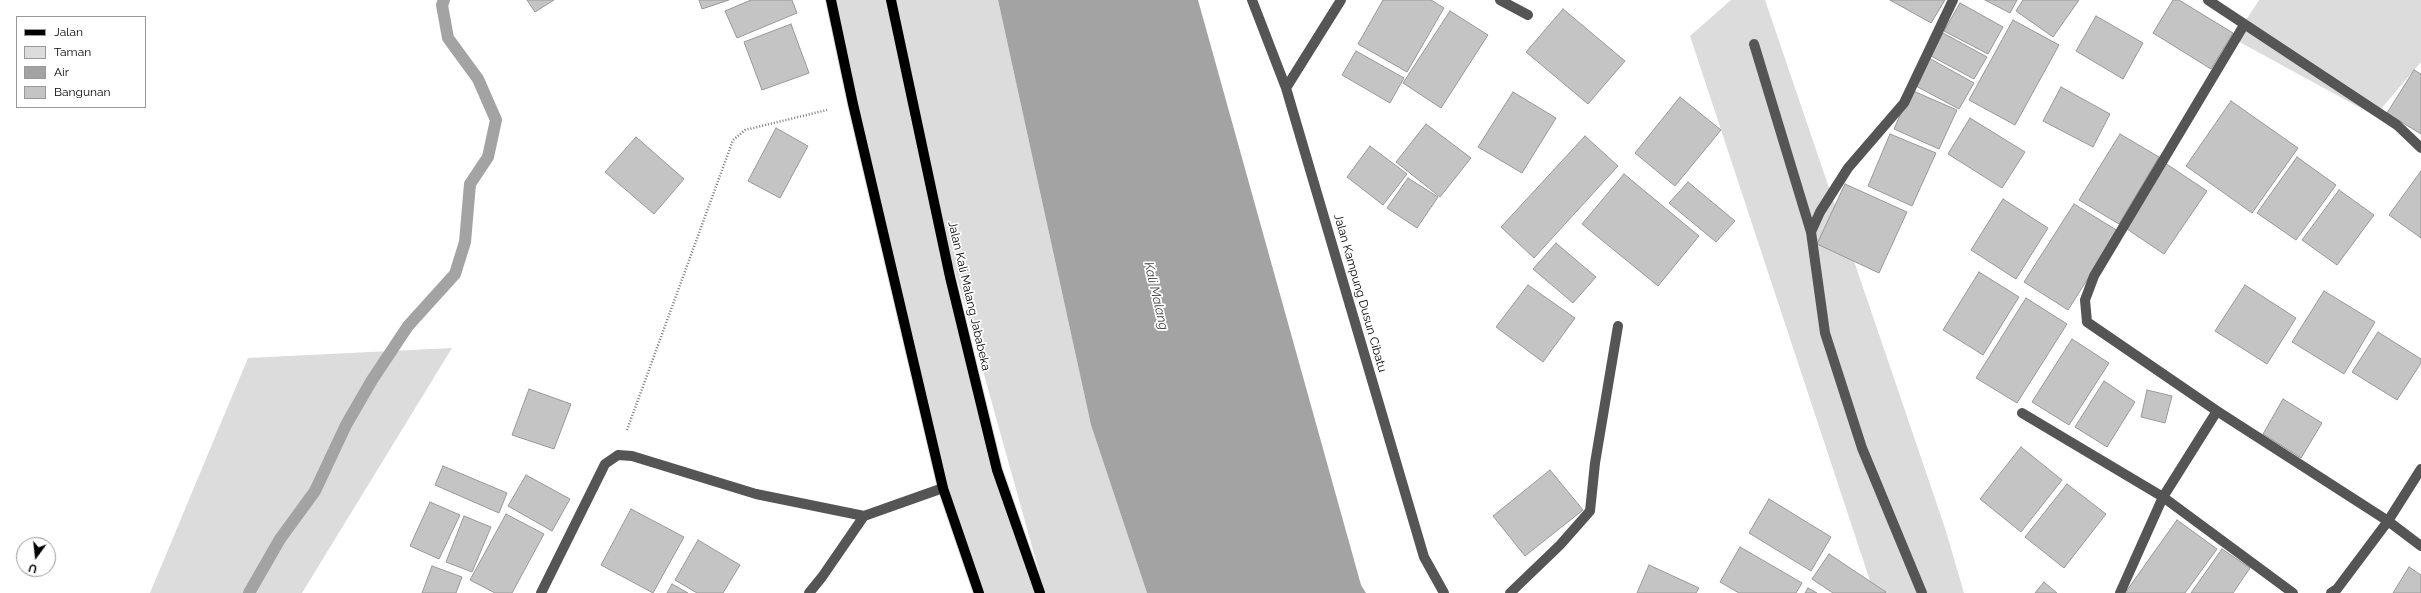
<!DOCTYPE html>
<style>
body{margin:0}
#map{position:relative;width:2421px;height:593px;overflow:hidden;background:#fff;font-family:Raleway,sans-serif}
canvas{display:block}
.legend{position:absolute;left:16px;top:16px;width:130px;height:92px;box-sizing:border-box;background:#fff;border:1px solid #999;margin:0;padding:5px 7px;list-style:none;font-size:12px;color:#000}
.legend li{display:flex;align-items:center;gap:8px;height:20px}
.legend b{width:20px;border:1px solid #999}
.north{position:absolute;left:16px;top:537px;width:40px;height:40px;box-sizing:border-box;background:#fff;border:1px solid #999;border-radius:50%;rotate:195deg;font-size:11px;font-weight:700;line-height:16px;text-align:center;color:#000}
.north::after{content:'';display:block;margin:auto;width:14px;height:18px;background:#000;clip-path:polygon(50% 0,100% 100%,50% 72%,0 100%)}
</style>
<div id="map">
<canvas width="2421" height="593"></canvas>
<ul class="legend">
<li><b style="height:5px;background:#000"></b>Jalan</li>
<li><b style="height:11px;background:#dcdcdc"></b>Taman</li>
<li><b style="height:11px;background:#a3a3a3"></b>Air</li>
<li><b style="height:11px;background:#c4c4c4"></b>Bangunan</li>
</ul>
<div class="north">U</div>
</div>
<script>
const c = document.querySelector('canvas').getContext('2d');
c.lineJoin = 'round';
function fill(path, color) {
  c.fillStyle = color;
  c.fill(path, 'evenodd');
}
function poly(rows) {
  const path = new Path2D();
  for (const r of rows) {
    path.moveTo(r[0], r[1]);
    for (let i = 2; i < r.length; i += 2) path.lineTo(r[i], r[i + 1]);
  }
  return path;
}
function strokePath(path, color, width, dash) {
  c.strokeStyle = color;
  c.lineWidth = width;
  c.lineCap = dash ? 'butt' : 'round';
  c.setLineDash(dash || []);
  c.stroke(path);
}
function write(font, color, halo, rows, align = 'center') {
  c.font = font + ' Raleway,sans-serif';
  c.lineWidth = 3.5;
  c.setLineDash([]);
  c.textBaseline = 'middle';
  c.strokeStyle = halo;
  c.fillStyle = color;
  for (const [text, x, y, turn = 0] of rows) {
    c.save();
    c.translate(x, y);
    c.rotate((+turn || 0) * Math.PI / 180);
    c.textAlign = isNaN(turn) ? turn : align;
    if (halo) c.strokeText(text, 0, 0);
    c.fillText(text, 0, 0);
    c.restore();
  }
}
fill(poly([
 [832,0,998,0,1091,425,1147,593,1045,593,933,192,997,470,1042,593,979,593,943,488],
 [1731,0,1765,0,1945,528,1964,593,1874,593,1690,36],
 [2259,0,2421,0,2421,62,2375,116,2234,39],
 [452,348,302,593,150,593,248,358]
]), '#dcdcdc');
fill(poly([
 [998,0,1198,0,1361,585,1366,593,1147,593,1091,425]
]), '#a3a3a3');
strokePath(poly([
 [249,593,280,539,315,491,346,425,372,380,408,326,455,274,465,242,470,184,488,157,496,120,478,79,448,38,442,5,444,0]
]), '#a3a3a3', 12);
const building = poly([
 [527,0,554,0,535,12,527,0],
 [699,0,729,0,702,9,699,0],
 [751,0,792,0,797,13,737,38,725,11,751,0],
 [1383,0,1431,0,1444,8,1407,72,1358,44,1383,0],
 [1890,0,1945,0,1931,23,1890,0],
 [1985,0,2017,0,2010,13,1985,0],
 [2023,0,2079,0,2053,37,2016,11,2023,0],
 [2173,0,2179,0,2233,33,2211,69,2153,33,2173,0],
 [1960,3,2003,27,1988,54,1944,31,1960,3],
 [1563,9,1625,61,1588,104,1526,52,1563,9],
 [1450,11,1488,35,1441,108,1403,83,1450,11],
 [2096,16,2143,43,2123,79,2076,51,2096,16],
 [2013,20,2059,45,2015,125,1969,100,2013,20],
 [791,24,809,73,762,90,744,42,791,24],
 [1943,33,1987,57,1974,79,1931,56,1943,33],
 [1356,51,1404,78,1390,103,1342,75,1356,51],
 [1929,58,1974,83,1959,109,1914,85,1929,58],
 [2414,70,2421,74,2421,134,2387,113,2414,70],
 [2061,87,2110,114,2093,147,2043,121,2061,87],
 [1911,90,1957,110,1939,149,1894,129,1911,90],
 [1513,92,1556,118,1522,173,1478,147,1513,92],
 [1680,97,1721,130,1675,186,1635,153,1680,97],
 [2231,101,2298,148,2252,213,2186,166,2231,101],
 [1970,118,2025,152,2002,188,1948,154,1970,118],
 [1426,124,1471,158,1440,197,1396,162,1426,124],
 [776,128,808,146,780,198,748,181,776,128],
 [1890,134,1936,153,1912,206,1868,186,1890,134],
 [2120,134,2159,157,2119,224,2079,200,2120,134],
 [1585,136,1618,166,1534,258,1501,227,1585,136],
 [636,137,684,179,654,214,605,172,636,137],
 [1370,146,1407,174,1383,205,1347,177,1370,146],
 [2297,157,2336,185,2296,240,2257,213,2297,157],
 [2165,163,2207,191,2164,254,2124,227,2165,163],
 [2421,171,2421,238,2389,215,2421,171],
 [1624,174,1699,236,1658,286,1582,224,1624,174],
 [1408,178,1438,197,1417,228,1387,208,1408,178],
 [1688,182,1735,221,1716,242,1669,203,1688,182],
 [1845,184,1907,212,1879,273,1817,244,1845,184],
 [2339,190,2374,215,2337,265,2302,240,2339,190],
 [2003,199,2048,228,2016,279,1971,250,2003,199],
 [2074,204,2118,231,2068,310,2024,282,2074,204],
 [1556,243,1596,277,1573,303,1533,269,1556,243],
 [1979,272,2019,297,1983,355,1943,330,1979,272],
 [1528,285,1575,318,1543,362,1496,327,1528,285],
 [2245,285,2296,318,2267,364,2215,331,2245,285],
 [2324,291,2375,322,2344,374,2292,342,2324,291],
 [2026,298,2067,324,2017,403,1976,378,2026,298],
 [2378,332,2421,359,2421,363,2397,400,2352,372,2378,332],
 [2072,339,2109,363,2069,425,2032,402,2072,339],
 [2104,381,2135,402,2107,447,2075,427,2104,381],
 [529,389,571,404,554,449,512,435,529,389],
 [2147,390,2172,396,2165,423,2141,417,2147,390],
 [2283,399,2322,423,2301,458,2263,434,2283,399],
 [2021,447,2062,480,2021,532,1980,499,2021,447],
 [443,466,507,493,499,513,435,485,443,466],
 [1550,470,1583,510,1525,556,1493,516,1550,470],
 [526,475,570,499,552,531,508,506,526,475],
 [2067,484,2106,514,2064,568,2025,537,2067,484],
 [1769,499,1831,537,1811,571,1749,533,1769,499],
 [430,502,460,515,439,559,410,546,430,502],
 [631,509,684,537,653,593,601,565,631,509],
 [506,514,544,534,512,593,495,593,470,580,506,514],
 [464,516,491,527,472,572,446,562,464,516],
 [2177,520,2217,549,2185,593,2125,593,2177,520],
 [698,540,740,565,723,593,697,593,675,580,698,540],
 [1740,547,1802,583,1796,593,1739,593,1720,582,1740,547],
 [2222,549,2250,568,2233,593,2191,593,2222,549],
 [1829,554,1886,592,1885,593,1833,593,1812,579,1829,554],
 [1649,565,1699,588,1696,593,1637,593,1649,565],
 [432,566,462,577,456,593,422,593,432,566],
 [2409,567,2421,575,2421,593,2393,593,2409,567],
 [2044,582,2057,593,2035,593,2044,582],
 [672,584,688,593,667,593,672,584],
 [1808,588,1817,593,1805,593,1808,588]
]);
fill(building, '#c4c4c4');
strokePath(building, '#999', 1);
const major = poly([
 [831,0,853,104,943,488,979,593],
 [891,0,950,277,997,470,1040,593]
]);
strokePath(major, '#dbdbdb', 12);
strokePath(poly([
 [627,430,733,140,745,130,827,110]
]), '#777', 2.5, [1, 2]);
strokePath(poly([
 [1252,0,1286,88,1424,557,1444,593],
 [1500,0,1528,15],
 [2208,0,2397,125,2421,148],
 [2244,25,2094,276,2085,300,2087,322,2217,411,2388,521,2337,589,2331,593],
 [1754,44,1811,232],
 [1286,88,1341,0],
 [2022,413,2163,497,2293,593],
 [2421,469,2388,521,2421,546],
 [541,593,605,464,618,455,632,456,756,494,864,516,943,488],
 [809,593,822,577,864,516],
 [1510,593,1560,545,1590,511,1595,463,1618,326],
 [1922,593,1862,448,1825,333,1811,232,1820,212,1848,168,1904,103,1953,0],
 [2120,593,2163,497,2217,411]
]), '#555', 10);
strokePath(major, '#000', 10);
write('12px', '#000', '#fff', [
 ["Jalan Kampung Dusun Cibatu",1360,293,74],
 ["Jalan Kali Malang Jababeka",969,296,77]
]);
write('italic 13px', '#444', '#fff', [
 ["Kali Malang",1156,296,77]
]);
</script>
